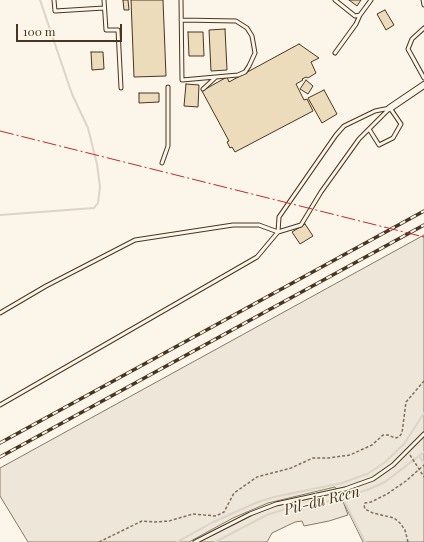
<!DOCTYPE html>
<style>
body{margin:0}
#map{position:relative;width:424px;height:542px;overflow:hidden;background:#fbf6e9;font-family:"Playfair Display",serif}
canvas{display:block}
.scale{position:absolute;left:16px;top:24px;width:106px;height:18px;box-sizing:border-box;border:2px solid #4a3520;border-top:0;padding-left:5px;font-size:12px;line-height:14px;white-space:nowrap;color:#4a3520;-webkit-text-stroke:3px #fbf6e9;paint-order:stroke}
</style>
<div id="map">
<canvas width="424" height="542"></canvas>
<div class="scale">100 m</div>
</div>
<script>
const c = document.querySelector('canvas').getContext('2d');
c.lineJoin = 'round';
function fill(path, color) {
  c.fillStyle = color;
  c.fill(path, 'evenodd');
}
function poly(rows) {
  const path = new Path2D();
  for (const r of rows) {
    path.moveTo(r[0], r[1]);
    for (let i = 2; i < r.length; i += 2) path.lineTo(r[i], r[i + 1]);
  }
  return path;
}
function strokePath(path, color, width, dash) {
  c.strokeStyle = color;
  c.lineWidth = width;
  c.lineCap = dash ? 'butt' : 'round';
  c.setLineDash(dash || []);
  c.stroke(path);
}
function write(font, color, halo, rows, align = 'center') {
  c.font = font + ' "Playfair Display",serif';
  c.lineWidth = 3;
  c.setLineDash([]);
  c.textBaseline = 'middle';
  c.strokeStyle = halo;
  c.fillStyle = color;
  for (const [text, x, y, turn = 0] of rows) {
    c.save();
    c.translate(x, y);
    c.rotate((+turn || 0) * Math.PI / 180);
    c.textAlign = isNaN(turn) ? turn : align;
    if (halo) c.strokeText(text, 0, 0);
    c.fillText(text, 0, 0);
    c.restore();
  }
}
const green = poly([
 [424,235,424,542,363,542,343,501,348,515,329,521,304,526,302,521,295,522,272,533,267,542,199,542,255,514,275,506,338,492,335,487,268,503,233,518,189,542,28,542,0,496,0,468,424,235]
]);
fill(green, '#ede6d9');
strokePath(green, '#887966', 1);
strokePath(poly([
 [0,215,94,208,98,203,100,187,97,164,88,128,72,94,40,0],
 [419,456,424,463],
 [342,497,365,542],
 [177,542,213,522,258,502,274,497,342,483,367,474,384,463,404,444,424,413],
 [215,542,267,515,285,509,326,502,367,490,385,482,424,452]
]), '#dcd4c6', 2);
const building = poly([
 [123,0,128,0,129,10,124,10,123,0],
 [131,0,163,0,166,76,134,77,131,0],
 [349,0,361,0,357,6,349,0],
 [385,10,394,25,386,30,377,14,385,10],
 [225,29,227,70,211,71,209,30,225,29],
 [188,32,203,32,204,56,189,56,188,32],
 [299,44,319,58,311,62,316,73,308,78,306,77,302,79,303,80,296,84,304,100,307,99,313,111,235,152,232,147,230,148,227,142,229,141,202,91,227,77,229,82,299,44],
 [91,52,103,52,104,69,92,70,91,52],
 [306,80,313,86,308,94,300,89,306,80],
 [186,84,199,85,198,107,184,106,186,84],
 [324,90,337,114,322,123,308,98,324,90],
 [139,93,159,93,159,102,139,103,139,93],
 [305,224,313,236,300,244,292,232,305,224]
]);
fill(building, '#ecdcbc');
strokePath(building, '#4a3520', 1);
const lane = poly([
 [54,0,55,11,104,8],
 [104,0,106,30,118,30,121,88],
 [181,0,182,80,238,75,245,72,249,66,255,53,252,36,247,28,236,21,181,20],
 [335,0,355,16,360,15,371,0],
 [423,0,424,5],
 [424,28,412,39,408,49,424,78],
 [335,53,356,24,360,15],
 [203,89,215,78],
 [390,108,359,139,321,192,301,225,278,232,279,217,336,135,344,126,375,111,390,108],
 [369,129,379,145,393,138,401,124,390,108],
 [162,163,168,146,168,87],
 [0,313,46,286,135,240,233,225,259,225,278,232,257,257,0,405],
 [195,542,250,514,276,504,345,489,373,479,393,465,424,434]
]);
const street = poly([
 [390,108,424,85]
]);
strokePath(lane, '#4a3520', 5);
strokePath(street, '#4a3520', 8);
strokePath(poly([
 [410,455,424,477],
 [99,542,142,521,155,522,169,521,193,514,216,516,224,512,234,493,257,477,291,468,313,458,328,458,350,455,372,445,383,435,388,435,395,438,399,437,402,433,406,402,424,381],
 [408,542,405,530,400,523,394,518,373,513,365,509,364,505,365,503,371,502,387,494,406,481,424,465]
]), '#7f6f5c', 1.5, [3, 2]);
strokePath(lane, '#fbf6e9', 3);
strokePath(street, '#fbf6e9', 6);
const rail = poly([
 [0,443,424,211],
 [0,457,424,225]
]);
strokePath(rail, '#4a3520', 3.5);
strokePath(rail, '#fbf6e9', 2, [6]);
strokePath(poly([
 [0,131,424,237]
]), '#c62828', 1, [14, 3, 2, 3]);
write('italic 15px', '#4a3520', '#fbf6e9', [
 ["Pil-du Reen",322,501,-14]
]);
</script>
